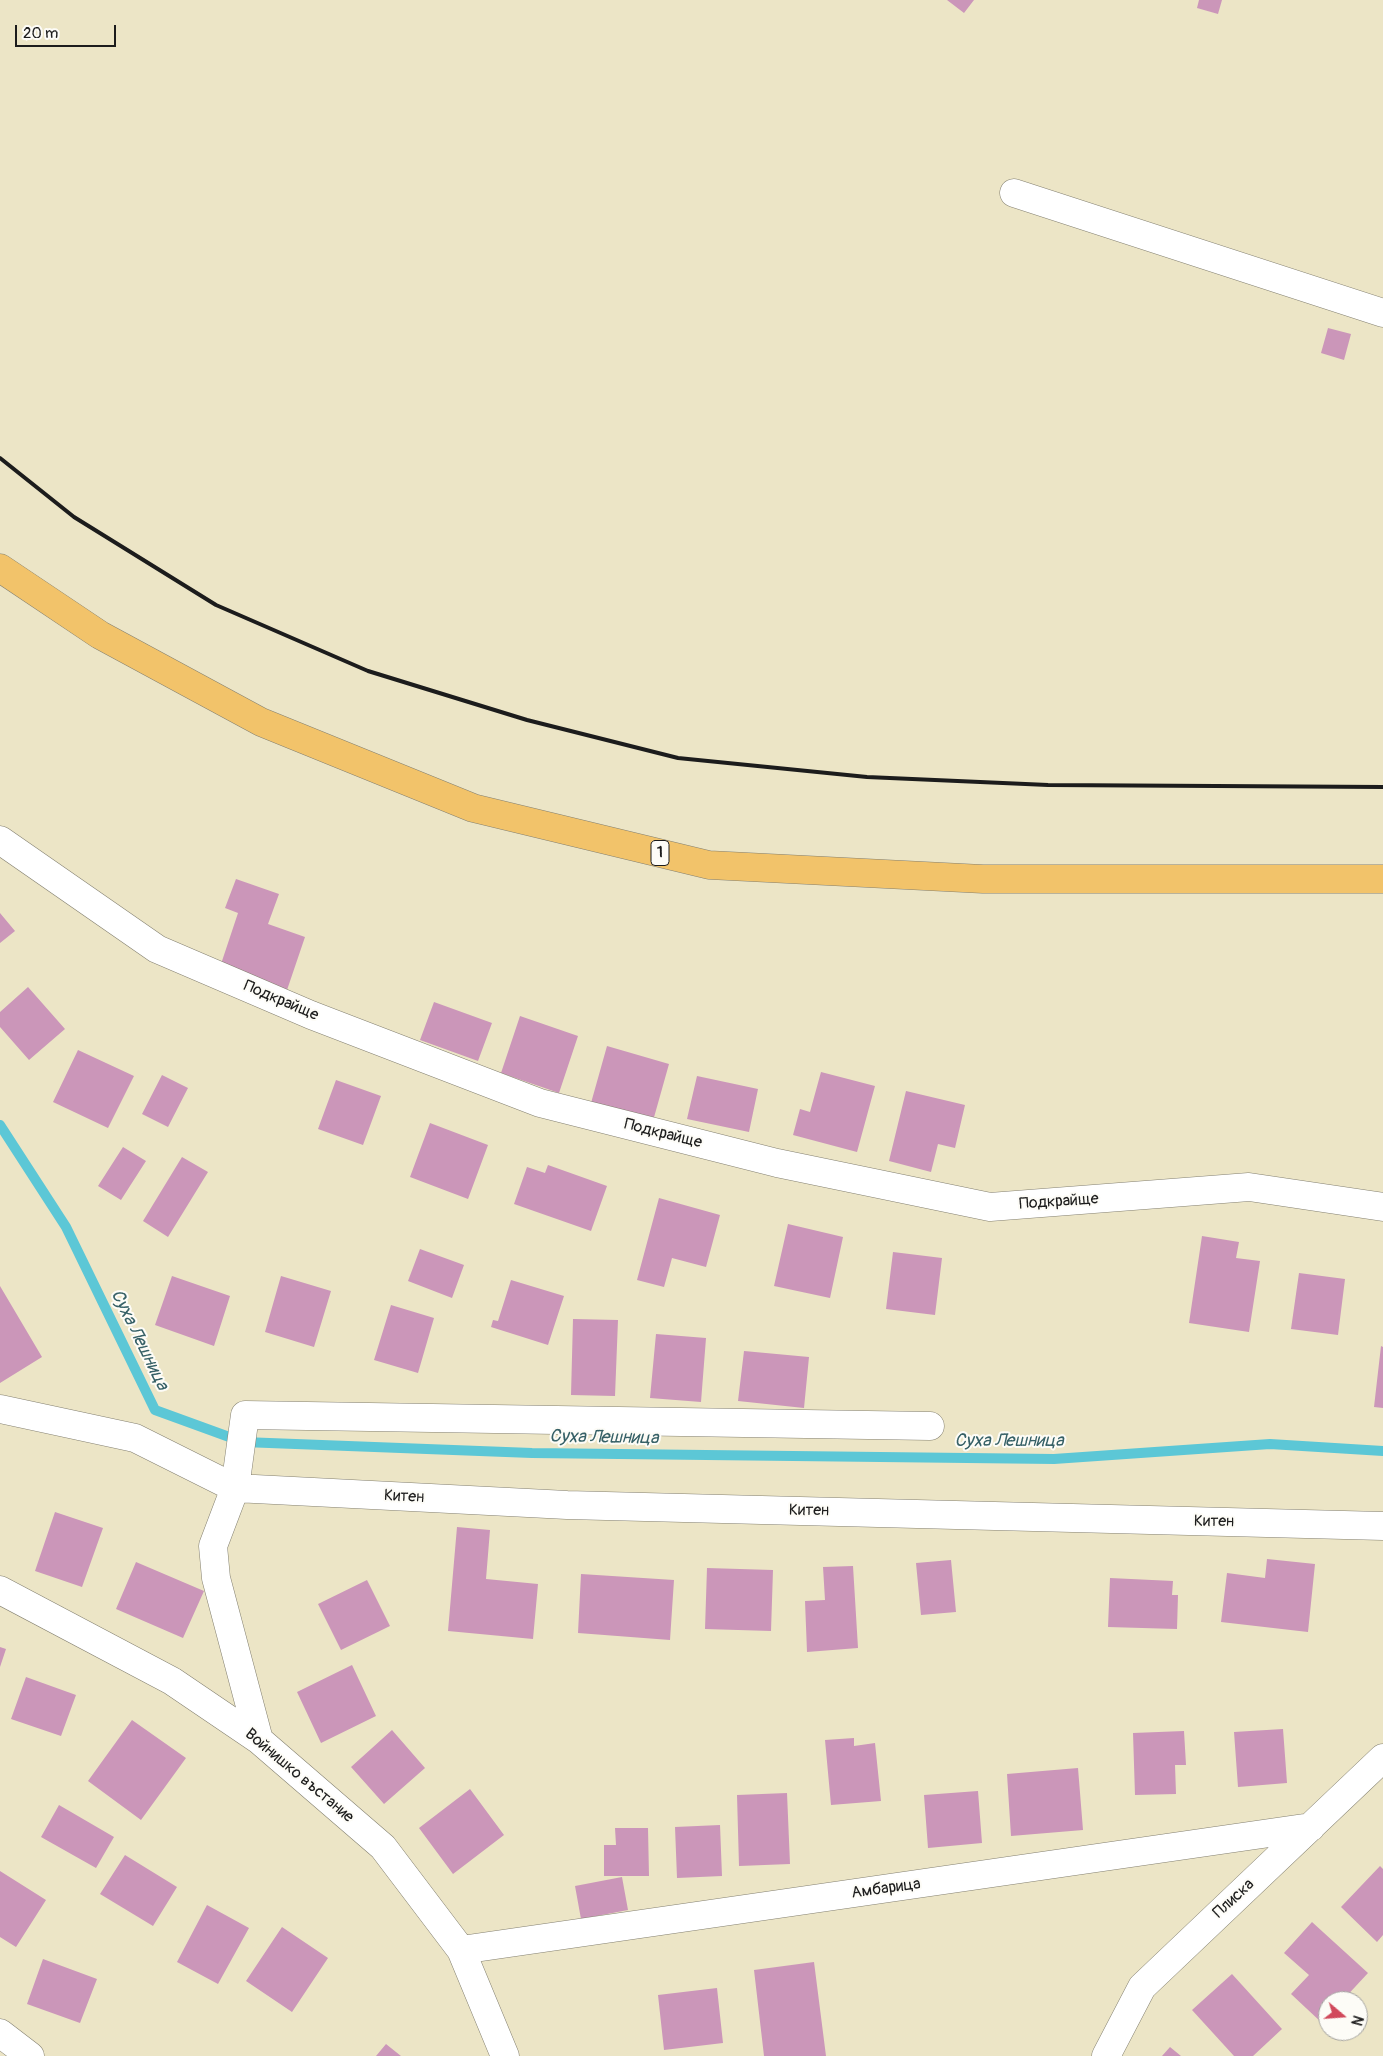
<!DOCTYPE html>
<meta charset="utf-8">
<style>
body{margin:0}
#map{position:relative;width:1383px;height:2056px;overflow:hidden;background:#ece5c6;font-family:Pangolin,sans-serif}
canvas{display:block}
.north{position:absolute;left:1318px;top:1991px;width:50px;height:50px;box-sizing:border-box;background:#fdfcf7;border:1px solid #a3a29f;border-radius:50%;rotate:108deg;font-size:14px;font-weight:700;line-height:20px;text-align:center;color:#1c1c1c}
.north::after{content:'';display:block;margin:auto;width:18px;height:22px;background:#d1495b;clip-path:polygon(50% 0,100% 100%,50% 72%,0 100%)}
.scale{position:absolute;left:15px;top:25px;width:101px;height:22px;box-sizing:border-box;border:2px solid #1c1c1c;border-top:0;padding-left:6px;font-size:15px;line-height:18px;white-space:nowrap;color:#1c1c1c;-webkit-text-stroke:4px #fdfcf7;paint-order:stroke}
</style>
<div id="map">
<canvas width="1383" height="2056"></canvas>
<div class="north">N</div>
<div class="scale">20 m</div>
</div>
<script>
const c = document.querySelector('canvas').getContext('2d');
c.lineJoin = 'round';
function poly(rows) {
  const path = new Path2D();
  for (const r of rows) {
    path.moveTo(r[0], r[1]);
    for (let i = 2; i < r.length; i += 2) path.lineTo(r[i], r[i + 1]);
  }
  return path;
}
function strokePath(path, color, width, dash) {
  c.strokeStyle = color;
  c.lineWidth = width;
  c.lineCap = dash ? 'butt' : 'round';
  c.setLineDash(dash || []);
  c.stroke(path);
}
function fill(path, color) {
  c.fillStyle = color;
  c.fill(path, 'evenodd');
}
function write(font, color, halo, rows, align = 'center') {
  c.font = font + ' Pangolin,sans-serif';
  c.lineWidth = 4;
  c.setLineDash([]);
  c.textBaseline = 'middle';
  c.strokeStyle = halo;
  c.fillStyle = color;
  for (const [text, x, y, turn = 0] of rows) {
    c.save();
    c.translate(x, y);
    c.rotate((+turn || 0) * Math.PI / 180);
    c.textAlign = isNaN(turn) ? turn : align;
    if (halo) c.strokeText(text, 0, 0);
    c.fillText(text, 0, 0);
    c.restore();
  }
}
strokePath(poly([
 [0,1125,66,1227,155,1410,243,1442,532,1453,1054,1459,1270,1444,1383,1451]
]), '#5cc7d6', 10);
fill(poly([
 [947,0,974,0,964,13],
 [1199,0,1222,0,1218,14,1197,8],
 [1328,328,1351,334,1344,360,1321,353],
 [236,879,279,894,268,924,305,937,287,990,220,967,238,913,225,908],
 [0,913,15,931,0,943],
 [28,987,65,1029,29,1060,0,1027,0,1012],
 [434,1002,492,1023,478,1061,420,1040],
 [520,1016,578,1036,559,1093,501,1073],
 [607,1046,669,1064,651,1128,591,1103],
 [78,1050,134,1076,108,1128,53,1102],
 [821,1072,875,1086,857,1152,793,1135,800,1109,810,1112],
 [162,1075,188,1088,168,1127,142,1114],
 [697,1076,758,1089,749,1132,687,1119],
 [336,1080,381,1096,363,1145,318,1129],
 [906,1091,965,1105,955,1148,938,1144,931,1172,889,1161],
 [430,1123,488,1145,468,1199,410,1177],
 [123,1147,146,1161,121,1200,98,1186],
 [182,1157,208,1172,168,1237,143,1221],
 [548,1165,607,1186,591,1231,514,1204,527,1167,545,1173],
 [659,1198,720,1215,706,1267,672,1258,664,1287,637,1280],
 [788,1224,843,1237,830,1298,774,1286],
 [1202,1236,1239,1242,1236,1258,1260,1261,1249,1332,1189,1323],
 [420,1249,464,1265,452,1298,408,1281],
 [893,1252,942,1258,935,1315,886,1309],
 [1299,1273,1345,1279,1338,1335,1291,1329],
 [172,1276,230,1296,214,1346,155,1325],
 [281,1276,331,1291,314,1347,265,1332],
 [511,1280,564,1296,548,1345,491,1327,493,1320,498,1321],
 [0,1286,42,1357,0,1383],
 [391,1305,434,1318,418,1373,374,1360],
 [573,1319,618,1320,615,1396,571,1395],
 [656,1334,706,1338,701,1402,650,1398],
 [1381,1346,1383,1347,1383,1408,1374,1407],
 [744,1351,809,1357,804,1408,738,1401],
 [55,1512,103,1528,82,1587,35,1571],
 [457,1527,490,1530,486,1579,538,1584,533,1639,448,1631],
 [1267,1559,1315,1564,1308,1632,1221,1622,1227,1573,1265,1578],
 [951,1560,956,1612,921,1615,916,1563],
 [136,1562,204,1591,183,1638,116,1609],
 [853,1566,858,1648,807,1652,805,1601,825,1600,823,1567],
 [707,1568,773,1570,771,1631,705,1629],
 [581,1574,674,1580,670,1640,578,1633],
 [1110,1578,1173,1581,1172,1595,1178,1595,1177,1629,1108,1627],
 [367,1580,390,1626,341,1650,318,1604],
 [0,1647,6,1649,0,1667],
 [352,1665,376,1716,321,1743,297,1692],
 [26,1677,76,1695,61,1736,11,1719],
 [132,1720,186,1758,141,1820,88,1781],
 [1283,1729,1287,1783,1238,1787,1234,1732],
 [392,1730,425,1768,384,1804,351,1767],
 [1184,1731,1186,1765,1175,1765,1176,1794,1135,1795,1133,1733],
 [854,1738,854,1746,875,1743,881,1801,831,1805,825,1740],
 [1078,1768,1083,1830,1011,1836,1007,1774],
 [470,1789,504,1835,453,1874,419,1828],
 [978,1791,982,1843,928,1848,924,1795],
 [787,1793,790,1864,739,1866,737,1795],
 [59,1805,114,1837,96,1868,41,1837],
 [720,1825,722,1876,677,1878,675,1827],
 [615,1828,648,1828,649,1876,604,1876,604,1845,616,1845],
 [125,1855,177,1887,153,1926,100,1894],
 [1380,1866,1383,1869,1383,1935,1377,1942,1341,1907],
 [0,1871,46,1900,16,1947,0,1937],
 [622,1877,628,1910,581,1919,575,1886],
 [207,1905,249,1928,218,1984,177,1962],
 [1312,1922,1368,1973,1342,2001,1328,2001,1328,2016,1322,2023,1291,1994,1309,1975,1284,1953],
 [282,1927,328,1958,292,2012,246,1981],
 [43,1959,97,1979,80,2023,27,2004],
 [814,1962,826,2056,764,2056,754,1970],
 [1232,1974,1282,2029,1253,2056,1234,2056,1192,2010],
 [717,1988,723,2043,664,2050,658,1995],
 [386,2044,401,2056,376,2056],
 [1170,2047,1181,2056,1162,2056]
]), '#cb96b9');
const minor = poly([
 [1014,193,1383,313],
 [0,840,157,949,311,1015,540,1103,777,1163,990,1207,1249,1187,1383,1207],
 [0,1409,135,1438,235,1488,213,1546,216,1578,259,1740],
 [930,1426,245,1415,235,1488,567,1505,1383,1526],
 [0,1590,172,1681,259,1740,383,1847,461,1950,505,2056],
 [461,1950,1311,1827],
 [0,2033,30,2056],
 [1106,2056,1142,1987,1383,1758]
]);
const highway = poly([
 [0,568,100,635,261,722,473,808,709,865,983,879,1383,879]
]);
strokePath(minor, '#848071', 29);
strokePath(highway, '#848071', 29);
strokePath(minor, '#fff', 28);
strokePath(highway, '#f2c36a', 28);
strokePath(poly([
 [0,458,74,517,216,605,368,671,527,720,678,758,867,777,1048,785,1383,787]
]), '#1c1c1c', 4);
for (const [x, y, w] of [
 [660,853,18]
]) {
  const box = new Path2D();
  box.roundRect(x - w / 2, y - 12.5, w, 25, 4);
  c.fillStyle = '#fdfcf7';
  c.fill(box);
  strokePath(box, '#1c1c1c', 1);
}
write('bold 15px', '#1c1c1c', null, [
 ["1",660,853]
]);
write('16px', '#1c1c1c', '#fdfcf7', [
 ["Подкрайще",281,1001,23],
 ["Подкрайще",663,1134,14],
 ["Подкрайще",1059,1202,-4],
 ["Китен",404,1497,3],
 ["Китен",809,1511,1],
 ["Китен",1214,1522,1],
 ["Войнишко въстание",299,1776,40],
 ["Амбарица",886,1889,-8],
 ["Плиска",1234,1899,-43]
]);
write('italic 18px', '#366066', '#fdfcf7', [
 ["Суха Лешница",139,1340,64],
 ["Суха Лешница",604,1438,1],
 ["Суха Лешница",1009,1441]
]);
</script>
